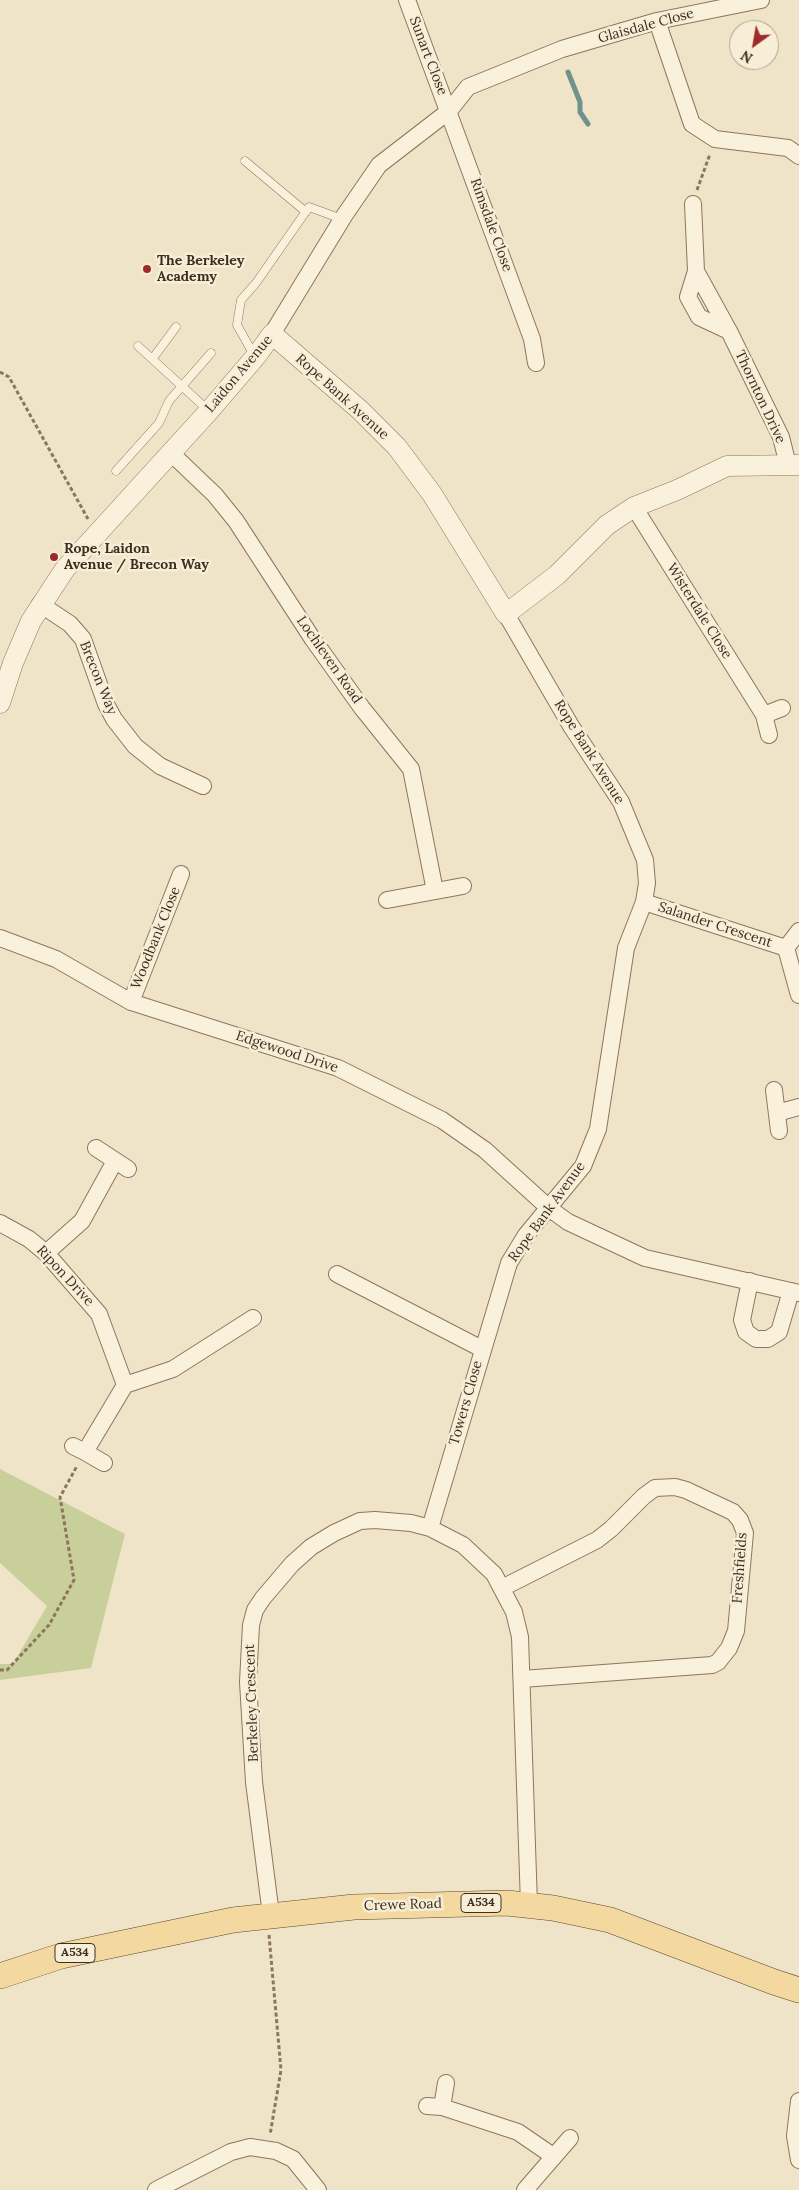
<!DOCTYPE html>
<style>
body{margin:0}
#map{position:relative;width:799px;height:2190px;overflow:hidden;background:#f0e4c8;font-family:Lora,serif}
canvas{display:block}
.north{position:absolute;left:729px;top:20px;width:50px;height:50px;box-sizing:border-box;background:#f7eed8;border:1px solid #ada18e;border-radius:50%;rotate:212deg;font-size:14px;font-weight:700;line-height:20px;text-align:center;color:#3d2e20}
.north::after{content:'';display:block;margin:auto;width:18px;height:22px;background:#9e2a2b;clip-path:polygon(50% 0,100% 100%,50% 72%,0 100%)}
</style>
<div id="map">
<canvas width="799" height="2190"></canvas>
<div class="north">N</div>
</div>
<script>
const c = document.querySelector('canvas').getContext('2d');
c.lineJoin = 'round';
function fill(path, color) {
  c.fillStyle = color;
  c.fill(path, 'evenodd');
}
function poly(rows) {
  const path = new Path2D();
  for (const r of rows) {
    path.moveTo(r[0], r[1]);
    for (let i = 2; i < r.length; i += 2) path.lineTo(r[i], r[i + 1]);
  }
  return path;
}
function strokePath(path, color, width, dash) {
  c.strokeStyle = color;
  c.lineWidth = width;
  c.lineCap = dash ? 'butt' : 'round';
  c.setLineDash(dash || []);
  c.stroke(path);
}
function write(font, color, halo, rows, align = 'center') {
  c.font = font + ' Lora,serif';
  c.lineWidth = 5;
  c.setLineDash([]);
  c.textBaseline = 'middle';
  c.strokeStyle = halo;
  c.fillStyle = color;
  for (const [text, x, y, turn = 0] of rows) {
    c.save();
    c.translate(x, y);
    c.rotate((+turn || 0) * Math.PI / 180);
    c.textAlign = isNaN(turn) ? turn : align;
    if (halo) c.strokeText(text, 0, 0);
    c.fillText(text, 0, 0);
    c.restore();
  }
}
fill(poly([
 [0,1469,125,1534,91,1668,0,1680,0,1664,13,1664,47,1606,0,1563]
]), '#c9cf9b');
strokePath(poly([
 [568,72,580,102,580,112,588,124]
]), '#6f938a', 5);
const service = poly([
 [245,161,306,212],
 [138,346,209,411],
 [256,354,250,348,237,325,241,300,256,283,309,207,342,219],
 [153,358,176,327],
 [116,471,159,423,169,401,211,353]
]);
const minor = poly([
 [407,0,532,339,536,363],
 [657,21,692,124,715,139,788,148,799,156],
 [693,204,696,271,729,331,781,437,788,465],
 [696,271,688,297,699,317,729,331],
 [272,334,344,216,379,165,449,111,468,87,562,49,657,21,761,0],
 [171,453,215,495,236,521,312,638,362,708,411,769,435,891],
 [634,507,764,715,769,735],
 [40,604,70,624,83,639,106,704,114,719,135,746,160,766,203,786],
 [764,715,782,708],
 [387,900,463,886],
 [644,902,786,948,799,995],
 [0,938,56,959,131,1002,338,1068,442,1120,485,1150,550,1209,568,1222,645,1258,799,1293],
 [786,948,799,931],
 [131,1002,181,874],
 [774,1090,779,1131],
 [777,1113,799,1107],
 [96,1148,128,1169],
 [0,1223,29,1239,46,1253,99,1314,125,1385,85,1452,73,1446],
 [46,1253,82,1221,115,1161],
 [337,1274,482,1349],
 [750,1281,742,1320,746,1332,756,1339,768,1339,779,1332,791,1291],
 [125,1385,173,1369,253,1318],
 [85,1452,104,1463],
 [430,1528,509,1263,526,1235,583,1166,598,1129,626,948,644,902,647,883,645,860,621,802,571,726,506,614],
 [502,1588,597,1540,611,1529,644,1496,655,1488,675,1487,686,1490,733,1512,740,1520,745,1533,736,1631,729,1648,718,1662,712,1665,522,1679],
 [271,1915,254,1782,248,1682,251,1625,255,1610,263,1598,292,1564,311,1547,334,1533,360,1521,375,1520,411,1523,430,1528,463,1545,494,1574,514,1612,520,1637,529,1905],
 [799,2101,795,2136,799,2160],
 [427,2106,442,2107,518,2132,553,2156],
 [442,2107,446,2083],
 [156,2190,231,2152,250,2147,276,2151,293,2159,318,2190],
 [525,2190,570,2138]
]);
const tertiary = poly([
 [0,703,13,663,31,621,65,569,209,411,257,355,272,334,360,410,397,447,432,494,506,614,557,575,607,525,634,507,677,490,727,466,799,465]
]);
const primary = poly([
 [0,1976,61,1956,233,1920,354,1907,507,1903,553,1908,610,1920,774,1982,799,1990]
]);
strokePath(service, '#8d765c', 9);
strokePath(minor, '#8d765c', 18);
strokePath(tertiary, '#8d765c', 21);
strokePath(primary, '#5b4430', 26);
strokePath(poly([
 [697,190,710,154],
 [0,372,9,377,88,519],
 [0,1670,7,1670,49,1625,74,1580,60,1497,77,1466],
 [269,1935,281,2070,270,2135]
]), '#8d765c', 3, [4, 2.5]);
strokePath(service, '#faf1dc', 8);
strokePath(minor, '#faf1dc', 16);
strokePath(tertiary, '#faf1dc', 20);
strokePath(primary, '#f3d9a0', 25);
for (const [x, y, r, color] of [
 [147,269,5,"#9e2a2b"],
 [54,557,5,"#9e2a2b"]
]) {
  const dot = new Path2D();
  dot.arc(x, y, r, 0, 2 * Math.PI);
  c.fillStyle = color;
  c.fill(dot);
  strokePath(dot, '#f7eed8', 2);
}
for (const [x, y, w] of [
 [481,1903,40],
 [75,1953,40]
]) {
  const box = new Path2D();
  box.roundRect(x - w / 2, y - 9.5, w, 19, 4);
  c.fillStyle = '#f7eed8';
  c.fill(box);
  strokePath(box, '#3d2e20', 1);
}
write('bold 12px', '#3d2e20', null, [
 ["A534",481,1903],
 ["A534",75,1953]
]);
write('14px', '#3d2e20', '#f7eed8', [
 ["Glaisdale Close",646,26,-15],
 ["Sunart Close",428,56,69],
 ["Rimsdale Close",491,225,70],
 ["Laidon Avenue",239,374,-50],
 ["Rope Bank Avenue",342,397,42],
 ["Thornton Drive",760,397,65],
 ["Wisterdale Close",699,611,58],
 ["Lochleven Road",329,660,55],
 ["Brecon Way",98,678,68],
 ["Rope Bank Avenue",589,752,58],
 ["Salander Crescent",715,925,18],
 ["Woodbank Close",156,938,-68],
 ["Edgewood Drive",287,1052,18],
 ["Rope Bank Avenue",547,1212,-54],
 ["Ripon Drive",65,1276,47],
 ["Towers Close",466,1403,-74],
 ["Freshfields",740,1568,-86],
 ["Berkeley Crescent",252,1703,-92],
 ["Crewe Road",403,1905,-2]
]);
write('bold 14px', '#3d2e20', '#f7eed8', [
 ["The Berkeley",157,261],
 ["Academy",157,277],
 ["Rope, Laidon",64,549],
 ["Avenue / Brecon Way",64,565]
], 'left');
</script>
